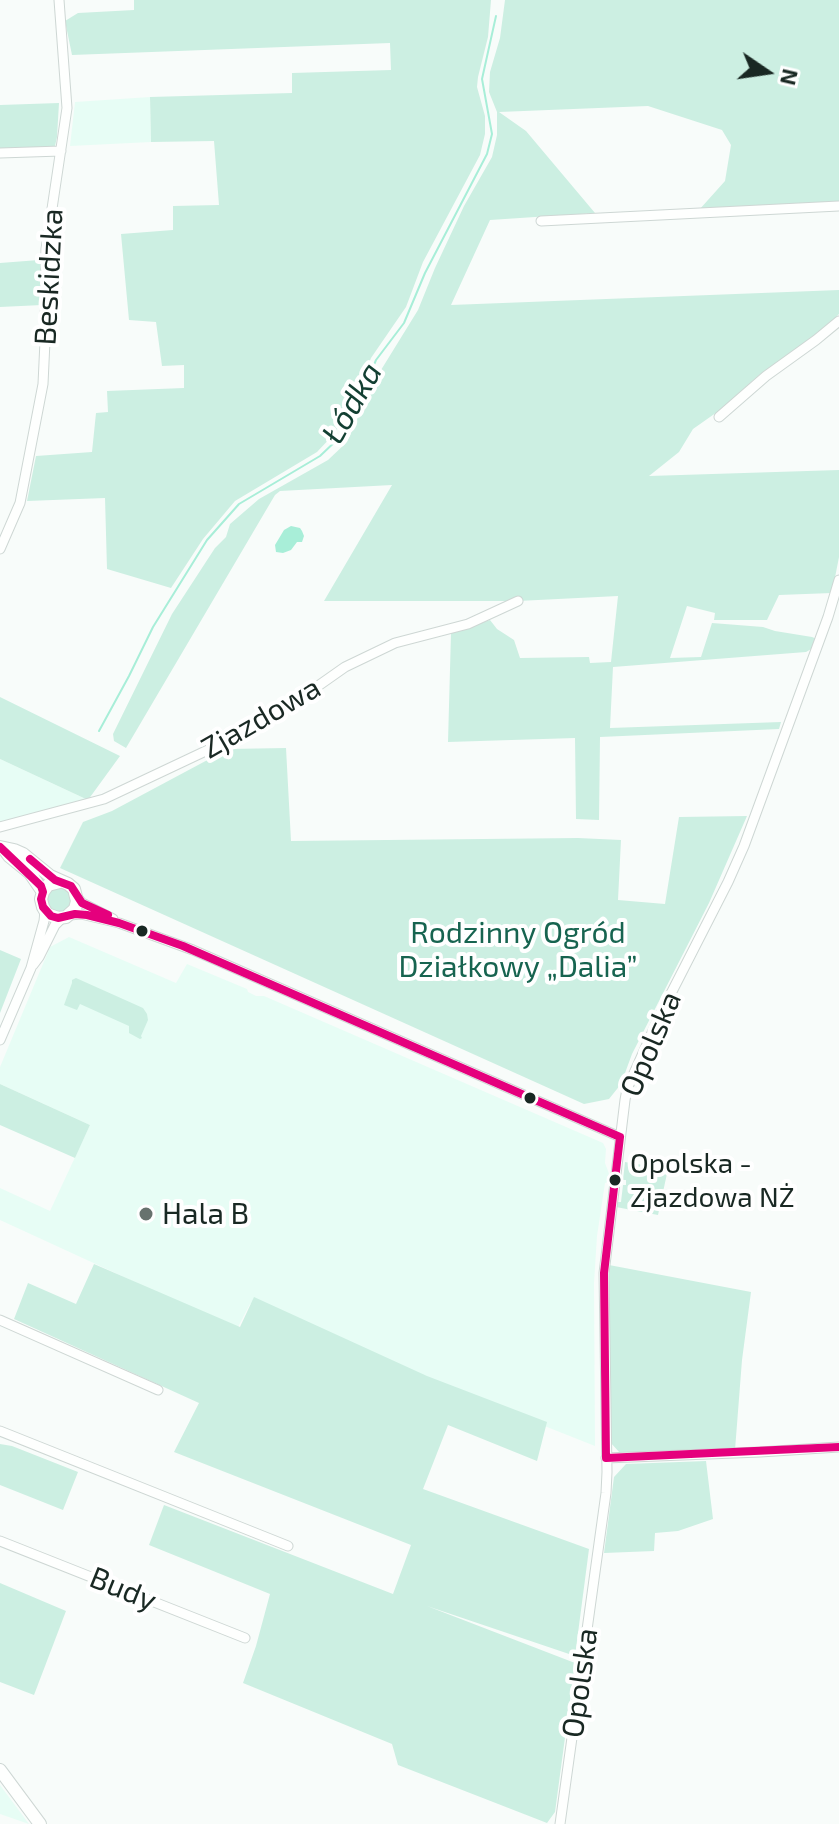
<!DOCTYPE html>
<meta charset="utf-8">
<style>
body{margin:0}
#map{position:relative;width:839px;height:1824px;overflow:hidden;background:#f8fcfa;font-family:"Exo 2",sans-serif}
canvas{display:block}
.north{position:absolute;left:727px;top:32px;width:80px;height:80px;-webkit-text-stroke:6px #fff;paint-order:stroke;rotate:103deg;font-size:22px;font-weight:700;line-height:32px;text-align:center;color:#192823}
.north::after{content:'';display:block;margin:auto;width:28px;height:36px;background:#192823;clip-path:polygon(50% 0,100% 100%,50% 72%,0 100%)}
</style>
<div id="map">
<canvas width="839" height="1824"></canvas>
<div class="north">N</div>
</div>
<script>
const c = document.querySelector('canvas').getContext('2d');
c.lineJoin = 'round';
function fill(path, color) {
  c.fillStyle = color;
  c.fill(path, 'evenodd');
}
function poly(rows) {
  const path = new Path2D();
  for (const r of rows) {
    if (r.length === 3) {
      path.moveTo(r[0] + r[2], r[1]);
      path.arc(r[0], r[1], r[2], 0, 2 * Math.PI);
      continue;
    }
    path.moveTo(r[0], r[1]);
    for (let i = 2; i < r.length; i += 2) path.lineTo(r[i], r[i + 1]);
  }
  return path;
}
function strokePath(path, color, width, dash) {
  c.strokeStyle = color;
  c.lineWidth = width;
  c.lineCap = dash ? 'butt' : 'round';
  c.setLineDash(dash || []);
  c.stroke(path);
}
function write(font, color, halo, rows, align = 'center') {
  c.font = font + ' "Exo 2",sans-serif';
  c.lineWidth = 8;
  c.setLineDash([]);
  c.textBaseline = 'middle';
  c.strokeStyle = halo;
  c.fillStyle = color;
  for (const [text, x, y, turn = 0] of rows) {
    c.save();
    c.translate(x, y);
    c.rotate((+turn || 0) * Math.PI / 180);
    c.textAlign = isNaN(turn) ? turn : align;
    if (halo) c.strokeText(text, 0, 0);
    c.fillText(text, 0, 0);
    c.restore();
  }
}
fill(poly([
 [150,97,151,142,70,146,75,102],
 [0,759,88,800,0,823],
 [69,937,176,983,187,964,247,989,248,992,256,996,264,996,603,1143,606,1149,605,1163,611,1179,611,1181,605,1183,597,1236,594,1283,595,1446,403,1370,250,1304,237,1329,0,1220,0,1188,50,1211,90,1125,0,1084,0,1067,50,947],
 [0,1785,29,1824,0,1814]
]), '#e7fdf5');
fill(poly([
 [134,0,491,0,488,37,478,77,477,87,485,116,485,134,480,155,423,262,406,307,371,358,356,396,335,433,317,452,235,501,203,539,171,588,107,569,105,498,27,501,36,456,92,452,96,413,108,412,107,391,184,388,184,365,162,366,156,322,129,320,121,234,173,230,173,206,219,205,214,141,151,142,150,97,292,93,292,73,391,70,390,43,72,55,65,21,78,13,134,10],
 [505,0,839,0,839,202,699,210,725,181,731,145,722,130,648,106,499,112,526,131,595,213,490,220,451,305,839,290,839,314,819,333,759,375,720,410,693,429,679,452,649,476,839,470,839,557,832,593,779,595,767,620,714,620,715,613,687,606,670,658,701,657,712,623,763,627,775,631,812,637,817,639,813,648,806,652,613,667,610,728,781,722,779,729,600,737,599,820,576,819,575,738,448,742,451,633,490,620,497,629,514,640,520,658,589,657,590,663,611,662,618,596,518,601,324,601,392,485,280,491,275,495,126,748,114,741,113,734,172,614,215,548,226,537,230,524,259,499,328,460,347,442,373,383,418,310,435,268,464,206,492,157,497,135,497,112,489,92,490,72,500,38],
 [59,103,57,137,55,146,51,148,0,151,0,105],
 [39,260,42,261,42,305,0,307,0,263],
 [0,697,120,756,88,800,0,759],
 [286,748,291,841,578,838,621,840,618,900,665,904,679,817,747,816,709,903,632,1054,621,1084,609,1099,584,1104,60,868,83,822,112,811,228,749],
 [59,900,12],
 [0,950,21,959,0,1013],
 [76,978,143,1008,147,1014,148,1020,141,1036,142,1038,140,1039,129,1033,129,1026,80,1004,77,1010,64,1005,72,983,72,980],
 [0,1084,90,1125,75,1158,0,1125],
 [625,1162,668,1169,658,1215,616,1207,617,1202,621,1202,623,1185,626,1185,626,1180,623,1180],
 [94,1264,240,1327,254,1297,427,1376,547,1422,537,1461,448,1425,423,1489,589,1549,575,1656,427,1606,575,1663,555,1812,547,1823,398,1765,392,1744,243,1683,256,1646,270,1594,149,1545,164,1505,393,1594,411,1545,174,1452,199,1403,14,1319,28,1283,76,1304],
 [609,1265,751,1292,742,1360,735,1450,630,1454,620,1453,610,1442],
 [0,1444,12,1446,78,1472,63,1510,0,1485],
 [706,1461,713,1519,678,1531,655,1533,654,1551,604,1553,614,1477,626,1464],
 [0,1583,66,1611,34,1695,0,1682]
]), '#ccefe2');
fill(poly([
 [291,526,300,528,302,531,304,536,302,542,297,542,291,550,283,553,276,552,275,545,284,530]
]), '#a8eed8');
strokePath(poly([
 [99,731,129,676,153,627,207,540,239,504,320,456,340,437,357,405,376,360,404,323,425,273,487,154,492,134,482,79,496,16]
]), '#a8eed8', 2);
const street = poly([
 [0,153,61,151],
 [541,221,839,206],
 [719,417,766,376,816,340,839,321],
 [0,549,20,503,43,384,45,341,46,249,67,108,59,0],
 [0,827,104,799,229,740,281,712,345,667,395,643,468,624,518,601],
 [77,897,82,903,113,919],
 [70,915,81,914,119,923,193,950,620,1137],
 [33,965,39,957,55,925,62,918],
 [0,1040,31,968,44,921,45,911],
 [0,1320,158,1390],
 [0,1431,288,1546],
 [606,1458,760,1452,839,1447],
 [0,1541,245,1638],
 [560,1824,606,1493,607,1472,604,1273,625,1100,627,1089,660,1015,728,882,744,846,828,617,839,580]
]);
const secondary = poly([
 [0,847,14,850,23,854,50,876,68,884,74,889,77,901,75,909,66,917,58,918,47,914,43,907,41,899,43,892,48,885,60,882],
 [4,849,9,856,30,873,43,892],
 [0,1770,40,1824]
]);
strokePath(street, '#ced7d4', 11);
strokePath(secondary, '#ced7d4', 14);
strokePath(street, '#fefffe', 9);
strokePath(secondary, '#fefffe', 12);
strokePath(poly([
 [0,847,41,886,43,892,41,899,43,907,51,916,58,918,75,914,87,915,119,923,183,946,620,1137],
 [30,859,55,880,71,886,82,903,108,915],
 [606,1458,604,1273,620,1137],
 [606,1458,839,1447]
]), '#e5007d', 8);
for (const [x, y, r, color] of [
 [142,931,7,"#192823"],
 [530,1098,7,"#192823"],
 [615,1180,7,"#192823"],
 [146,1214,8,"#67726e"]
]) {
  const dot = new Path2D();
  dot.arc(x, y, r, 0, 2 * Math.PI);
  c.fillStyle = color;
  c.fill(dot);
  strokePath(dot, '#fff', 3);
}
write('28px', '#192823', '#fff', [
 ["Opolska -",630,1164],
 ["Zjazdowa NŻ",630,1198]
], 'left');
write('30px', '#192823', '#fff', [
 ["Beskidzka",49,277,-87],
 ["Zjazdowa",261,718,-30],
 ["Opolska",651,1044,-67],
 ["Budy",123,1589,22],
 ["Opolska",580,1683,-82]
]);
write('30px', '#176450', '#fff', [
 ["Rodzinny Ogród",518,933],
 ["Działkowy „Dalia”",518,967]
]);
write('30px', '#192823', '#fff', [
 ["Hala B",162,1214]
], 'left');
write('italic 32px', '#123f32', '#fff', [
 ["Łódka",352,403,-60]
]);
</script>
